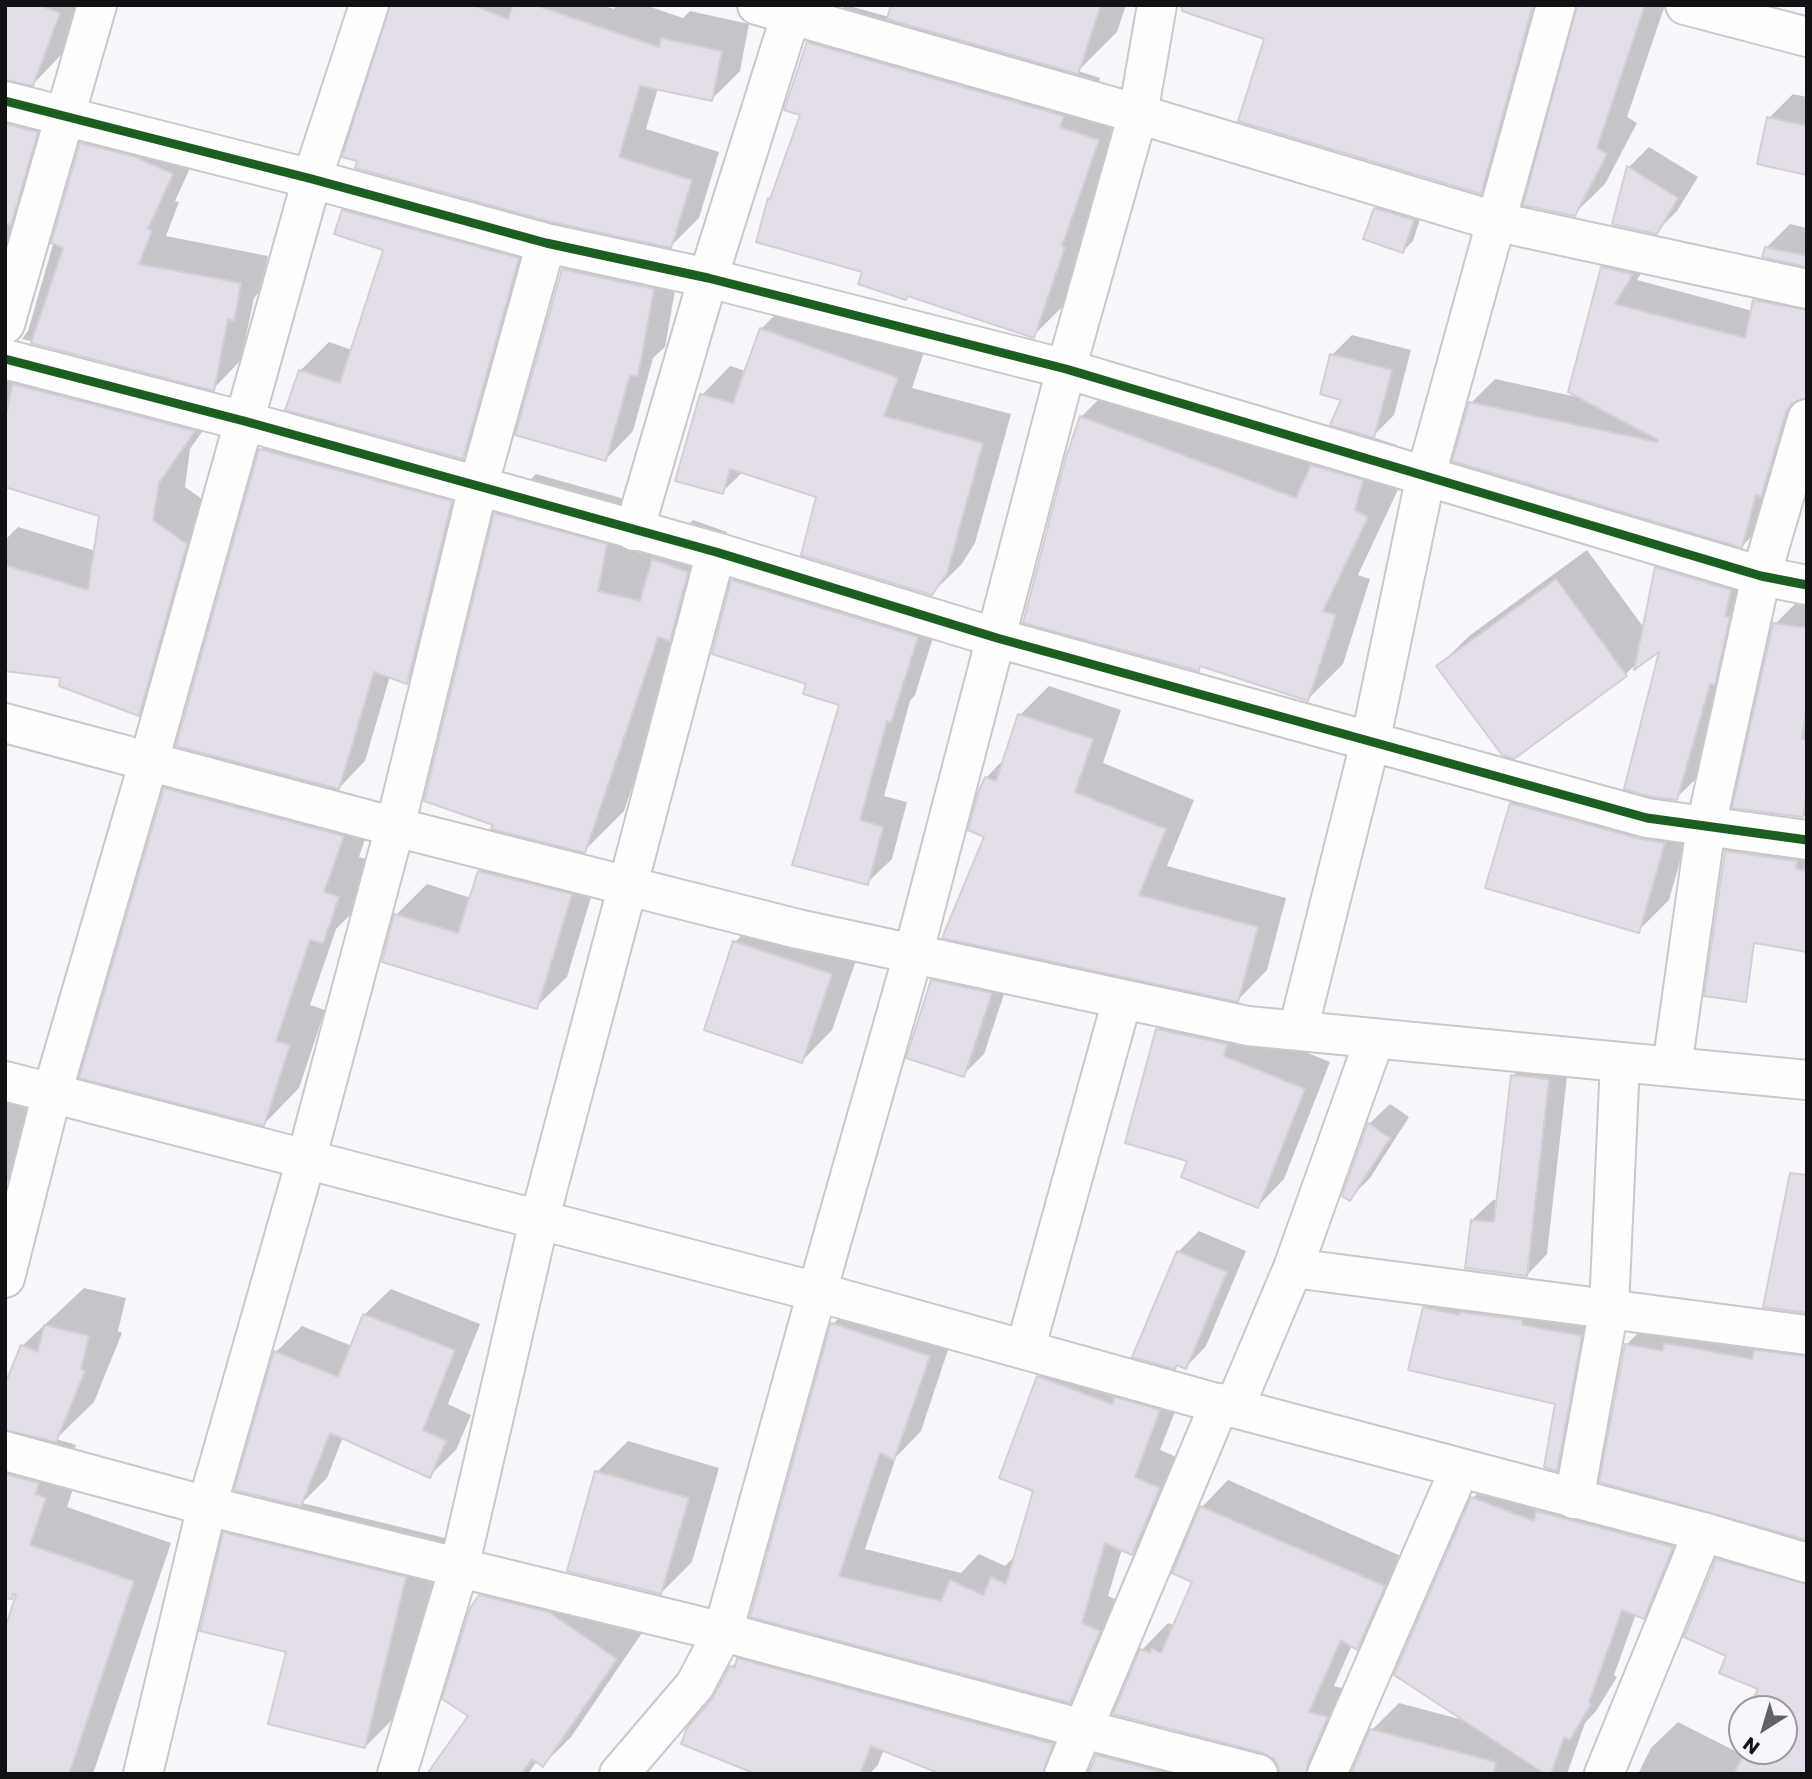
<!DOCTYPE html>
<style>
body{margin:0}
#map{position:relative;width:1812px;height:1779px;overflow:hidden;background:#f8f6fb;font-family:Poppins,sans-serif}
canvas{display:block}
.frame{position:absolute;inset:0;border:7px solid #121113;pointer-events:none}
.north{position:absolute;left:1728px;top:1695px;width:70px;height:70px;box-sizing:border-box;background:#f8f5fc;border:2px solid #9c9a9f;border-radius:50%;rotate:217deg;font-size:19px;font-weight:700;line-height:28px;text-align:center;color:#121113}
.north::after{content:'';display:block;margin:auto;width:24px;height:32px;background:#626164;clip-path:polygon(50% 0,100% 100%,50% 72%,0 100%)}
</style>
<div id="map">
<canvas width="1812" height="1779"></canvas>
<div class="frame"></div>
<div class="north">N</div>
</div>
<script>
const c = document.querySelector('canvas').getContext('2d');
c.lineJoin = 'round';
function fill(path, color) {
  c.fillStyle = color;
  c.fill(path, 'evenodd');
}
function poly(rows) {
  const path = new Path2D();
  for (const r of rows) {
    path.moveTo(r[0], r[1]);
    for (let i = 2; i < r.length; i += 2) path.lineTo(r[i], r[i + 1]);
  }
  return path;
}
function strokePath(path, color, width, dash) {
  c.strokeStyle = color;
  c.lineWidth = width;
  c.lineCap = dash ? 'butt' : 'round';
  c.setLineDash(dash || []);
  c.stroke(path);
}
fill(poly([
 [5,5,82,5,65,51,33,84,20,80,33,90,69,100,16,331,20,338,16,339,32,348,226,398,190,449,185,487,219,511,171,682,138,714,62,677,5,669,5,540,18,527,96,551,101,514,5,485],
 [392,5,602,5,614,9,617,5,645,5,683,18,690,11,749,24,740,71,712,99,658,88,646,129,719,152,699,218,671,246],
 [846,5,889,17,893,5,1126,5,1117,32,1078,71,1100,78,1097,89,1135,103,1071,298,1033,336,865,271,769,199,773,196,802,114,809,43],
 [1180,5,1554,5,1511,161,1481,192,1266,38,1180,8],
 [1579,5,1665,5,1627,117,1637,123,1605,184,1574,214],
 [1793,94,1807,97,1807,173,1769,118],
 [110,115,200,146,175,201,179,202,166,236,268,256,261,290,254,298,241,360,213,389,22,339,28,331,82,144],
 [1649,147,1698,177,1677,211,1656,232,1629,167],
 [372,182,546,230,491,429,463,457,300,371,329,342,352,350,385,248,343,211],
 [1385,199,1423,210,1413,241,1403,251,1375,209],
 [1790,224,1807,228,1807,265,1766,248],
 [591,242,680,262,665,347,653,358,633,431,606,459,563,270],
 [1626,244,1655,250,1637,280,1753,311,1755,301,1779,277,1807,283,1807,396,1785,471,1766,522,1742,546,1471,403,1495,379,1577,397,1602,268],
 [790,300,925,349,912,388,1011,414,975,543,961,565,932,593,818,496,743,472,722,492,702,395,730,366,746,371,761,329],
 [1352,335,1411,350,1394,415,1372,437,1397,445,1389,475,1402,481,1358,575,1370,579,1343,664,1308,699,1202,665,1198,669,1081,417,1117,381,1321,458,1350,429,1332,355],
 [287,424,477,475,433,656,407,682,390,676,365,761,337,790,378,801,359,857,373,861,358,907,336,929,310,1005,325,1010,299,1088,264,1124,165,789,203,751,261,450],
 [536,474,646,505,637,552,657,556,693,520,727,532,709,599,689,619,624,811,584,851,496,514],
 [1677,548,1751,570,1728,669,1697,778,1676,798,1662,647,1637,663,1626,674,1439,666,1469,636,1587,550,1644,628,1656,568],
 [757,556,941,612,915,695,910,701,884,796,907,802,892,859,867,883,841,704,808,683,714,653,733,580],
 [1795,604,1807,605,1807,816,1735,806,1775,624],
 [1049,686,1121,710,1103,763,1194,800,1167,866,1286,898,1267,970,1238,1000,986,836,986,778,1005,758,1020,715],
 [1542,773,1694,812,1669,900,1638,931,1511,804],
 [1747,831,1807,839,1807,946,1726,852],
 [510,841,601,864,567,977,536,1007,396,915,427,884,471,898,480,872],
 [765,911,862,943,832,1030,802,1061,706,1029,735,942],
 [953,960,1011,973,984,1054,963,1075,933,981],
 [1184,1003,1330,1062,1284,1179,1258,1206,1190,1159,1158,1029],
 [1534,1055,1569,1059,1547,1254,1527,1275,1472,1220,1493,1200,1498,1200,1513,1076],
 [5,1069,41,1079,13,1177,5,1185],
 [1390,1104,1409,1117,1370,1178,1350,1198,1369,1124],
 [1199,1231,1246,1251,1206,1346,1186,1367,1178,1252],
 [1452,1281,1608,1309,1584,1442,1556,1469,1557,1403,1425,1308],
 [84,1288,126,1298,118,1331,122,1333,94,1402,56,1439,76,1445,72,1456,83,1459,67,1507,171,1543,93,1774,5,1774,18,1594,5,1590,5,1389,22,1346],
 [391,1289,480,1324,448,1404,471,1415,456,1450,429,1476,343,1437,327,1478,302,1503,445,1538,405,1707,365,1747,288,1651,225,1533,263,1495,276,1352,302,1326,352,1346,364,1315],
 [860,1297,955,1329,921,1431,896,1457,865,1549,961,1573,979,1554,1005,1566,1017,1554,1036,1490,1039,1377,1066,1350,1186,1383,1160,1450,1186,1461,1159,1526,1132,1553,1122,1549,1108,1596,1126,1604,1097,1674,1070,1701,752,1615,833,1324],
 [1655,1316,1807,1325,1807,1538,1626,1345],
 [628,1441,719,1468,692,1562,661,1593,597,1472],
 [1499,1471,1699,1520,1670,1591,1643,1617,1636,1614,1614,1675,1617,1677,1596,1711,1585,1723,1567,1774,940,1774,941,1772,884,1749,878,1765,869,1774,808,1774,713,1700,731,1667,765,1633,1078,1717,1083,1768,1092,1769,1097,1756,1124,1729,1282,1770,1275,1758,1265,1751,1115,1713,1142,1650,1168,1623,1175,1626,1195,1581,1202,1507,1228,1480,1410,1560,1383,1622,1357,1648,1352,1645,1334,1686,1353,1691,1345,1768,1355,1770,1372,1730,1399,1703,1467,1721,1473,1498],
 [1744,1533,1807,1552,1807,1774,1638,1774,1651,1748,1678,1722,1745,1756,1748,1751,1784,1751,1784,1709,1770,1709,1761,1688,1728,1656,1717,1560],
 [508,1567,644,1630,571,1737,543,1765,537,1761,528,1774,429,1774,470,1715,480,1596]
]), '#0003');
const building = poly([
 [5,5,40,5,60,13,33,86,5,80,5,5],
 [390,5,473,5,508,19,513,5,535,5,659,47,661,38,722,51,712,101,640,86,619,157,692,180,671,248,551,222,355,168,357,161,342,157,390,5],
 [891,5,1101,5,1078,74,887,19,891,5],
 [1183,5,1533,5,1481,194,1238,121,1264,39,1182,11,1183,5],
 [1577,5,1645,5,1597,148,1607,154,1575,216,1523,205,1577,5],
 [807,42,1064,116,1060,127,1099,140,1062,246,1065,247,1034,338,908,296,906,300,858,284,862,272,756,242,768,198,770,199,800,115,784,110,807,42],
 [1767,117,1807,126,1807,175,1757,164,1767,117],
 [5,124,38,132,11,225,5,223,5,124],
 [80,143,133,156,173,174,148,229,152,231,139,264,241,283,234,321,228,319,214,391,31,343,63,248,51,243,80,143],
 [1627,166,1678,198,1657,234,1612,224,1627,166],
 [1374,208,1414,220,1403,253,1363,239,1374,208],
 [342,210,519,258,463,459,285,410,299,370,340,383,383,250,334,234,342,210],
 [1765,247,1807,256,1807,267,1762,257,1765,247],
 [1601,267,1633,274,1615,304,1745,338,1753,300,1807,310,1807,398,1792,403,1786,412,1761,497,1756,495,1742,548,1452,461,1469,402,1657,442,1658,440,1568,392,1601,267],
 [562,269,654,289,638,376,630,375,606,461,515,435,562,269],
 [760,328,898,378,884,416,983,443,947,573,932,595,801,555,816,497,730,469,723,494,675,481,700,394,733,403,760,328],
 [1330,354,1392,370,1374,438,1330,425,1341,400,1320,394,1330,354],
 [13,384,195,431,159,483,153,520,187,544,139,716,59,686,60,678,5,671,5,565,88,590,99,516,5,487,5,417,13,384],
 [1080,416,1296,498,1311,465,1363,480,1355,510,1368,517,1323,611,1336,615,1308,701,1200,666,1199,671,1023,623,1066,457,1080,416],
 [259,449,452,501,407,684,374,672,339,789,176,746,259,449],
 [494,513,607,544,598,591,640,601,652,559,688,572,670,641,658,637,585,853,491,829,493,825,424,801,494,513],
 [1655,567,1731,590,1725,616,1730,617,1715,685,1710,684,1677,800,1651,797,1624,789,1659,652,1634,670,1655,567],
 [1556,579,1627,676,1514,759,1502,755,1436,666,1556,579],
 [731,580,918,637,891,722,887,721,860,820,883,827,868,885,792,865,839,705,803,694,806,684,712,654,731,580],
 [1773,623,1807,628,1807,703,1802,739,1807,740,1807,787,1803,817,1732,808,1773,623],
 [1018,714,1093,739,1075,792,1166,829,1139,895,1258,927,1238,1002,942,938,984,837,968,830,978,793,985,777,996,781,1018,714],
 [164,788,344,836,324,892,339,897,323,944,310,940,276,1041,290,1045,264,1126,79,1078,164,788],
 [1510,803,1641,839,1665,843,1639,933,1485,888,1510,803],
 [1725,851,1797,861,1796,869,1807,871,1807,952,1754,943,1746,1002,1704,996,1725,851],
 [478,871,572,894,537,1009,382,962,394,914,458,933,478,871],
 [733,941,832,974,802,1063,704,1030,733,941],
 [931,980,992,993,964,1077,906,1058,931,980],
 [1156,1029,1227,1044,1224,1056,1305,1089,1258,1208,1181,1177,1187,1161,1125,1143,1156,1029],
 [1511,1075,1549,1079,1527,1276,1465,1268,1471,1220,1494,1222,1511,1075],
 [1368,1123,1390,1138,1350,1201,1342,1196,1368,1123],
 [1790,1173,1807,1175,1807,1313,1763,1307,1790,1173],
 [1177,1251,1227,1272,1186,1369,1177,1365,1175,1369,1132,1357,1177,1251],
 [1423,1307,1459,1315,1459,1312,1522,1320,1522,1325,1582,1336,1557,1471,1544,1467,1555,1404,1408,1370,1423,1307],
 [363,1314,455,1350,423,1430,446,1441,430,1478,330,1433,301,1506,234,1490,274,1351,338,1377,363,1314],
 [831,1323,930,1356,894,1460,880,1453,839,1576,941,1601,950,1580,983,1595,991,1577,1006,1584,1033,1491,999,1478,1037,1376,1112,1404,1115,1397,1160,1410,1135,1477,1160,1488,1132,1555,1105,1543,1082,1623,1100,1631,1070,1703,750,1617,831,1323],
 [44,1325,89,1336,81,1369,85,1371,56,1442,5,1430,5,1384,21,1345,38,1352,44,1325],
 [1664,1343,1752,1359,1754,1350,1807,1356,1807,1540,1599,1482,1625,1344,1663,1351,1664,1343],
 [595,1471,689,1498,661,1594,567,1571,595,1471],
 [5,1474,39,1483,35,1494,46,1498,30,1545,134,1581,69,1774,5,1774,5,1628,16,1595,13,1594,12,1599,5,1598,5,1474],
 [1471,1497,1534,1521,1536,1511,1673,1547,1644,1619,1622,1610,1589,1702,1591,1704,1570,1740,1564,1737,1551,1774,1545,1774,1394,1675,1471,1497],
 [1200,1506,1385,1586,1357,1650,1341,1640,1309,1712,1328,1717,1307,1765,1306,1774,1279,1774,1279,1768,1274,1759,1263,1753,1113,1714,1140,1649,1150,1653,1152,1648,1161,1653,1192,1582,1172,1573,1200,1506],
 [223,1532,406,1577,365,1748,268,1724,286,1652,200,1631,223,1532],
 [1716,1559,1807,1584,1807,1774,1734,1774,1746,1751,1784,1751,1784,1709,1768,1709,1752,1701,1758,1689,1719,1673,1726,1656,1684,1637,1716,1559],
 [479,1595,549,1612,617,1659,543,1767,532,1759,521,1774,427,1774,468,1716,442,1699,470,1608,479,1595],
 [737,1658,1053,1744,1043,1774,941,1774,871,1746,860,1774,756,1774,681,1744,687,1728,712,1699,730,1666,735,1668,737,1658],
 [1370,1729,1496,1762,1494,1774,1351,1774,1370,1729],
 [1096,1755,1169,1774,1088,1774,1096,1755]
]);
fill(building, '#e3dee9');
strokePath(building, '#d2d0d4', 2);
const street = poly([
 [757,5,1138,114,1498,222,1807,289],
 [1685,5,1807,37],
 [5,101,312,179,546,243,708,278,1066,369,1761,576,1807,585],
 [5,324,97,5],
 [5,359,244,421,716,552,997,638,1647,818,1807,840],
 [634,531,708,278,794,5],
 [5,723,395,827,798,929,1248,1026,1807,1080],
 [1298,1030,1370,743,1426,475,1556,5],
 [1672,1067,1706,826,1761,576,1807,419],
 [5,1081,817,1292,1234,1408,1703,1532,1807,1563],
 [1293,1268,1807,1335],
 [5,1278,52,1093,149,761,312,179,369,5],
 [1025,1350,1122,1000],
 [1234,1408,1293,1268,1375,1038],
 [5,1451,207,1506,723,1632,1083,1729,1258,1774],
 [1574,1499,1609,1308,1620,1062],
 [143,1774,207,1506,306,1160,395,827,478,487,546,243],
 [397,1774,459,1568,539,1221,716,552],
 [1064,1774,1220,1403],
 [1327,1774,1460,1468],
 [1604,1774,1703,1532]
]);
const secondary = poly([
 [619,1774,695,1685,723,1632,817,1292,913,955,1066,369,1138,114,1157,5]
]);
strokePath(street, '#cac8cc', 42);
strokePath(secondary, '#cac8cc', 42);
strokePath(street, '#fefefe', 38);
strokePath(secondary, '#fefefe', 38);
strokePath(poly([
 [5,101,312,179,546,243,708,278,1066,369,1761,576,1807,585],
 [5,359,244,421,716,552,997,638,1647,818,1807,840]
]), '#1b5e20', 9);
</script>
